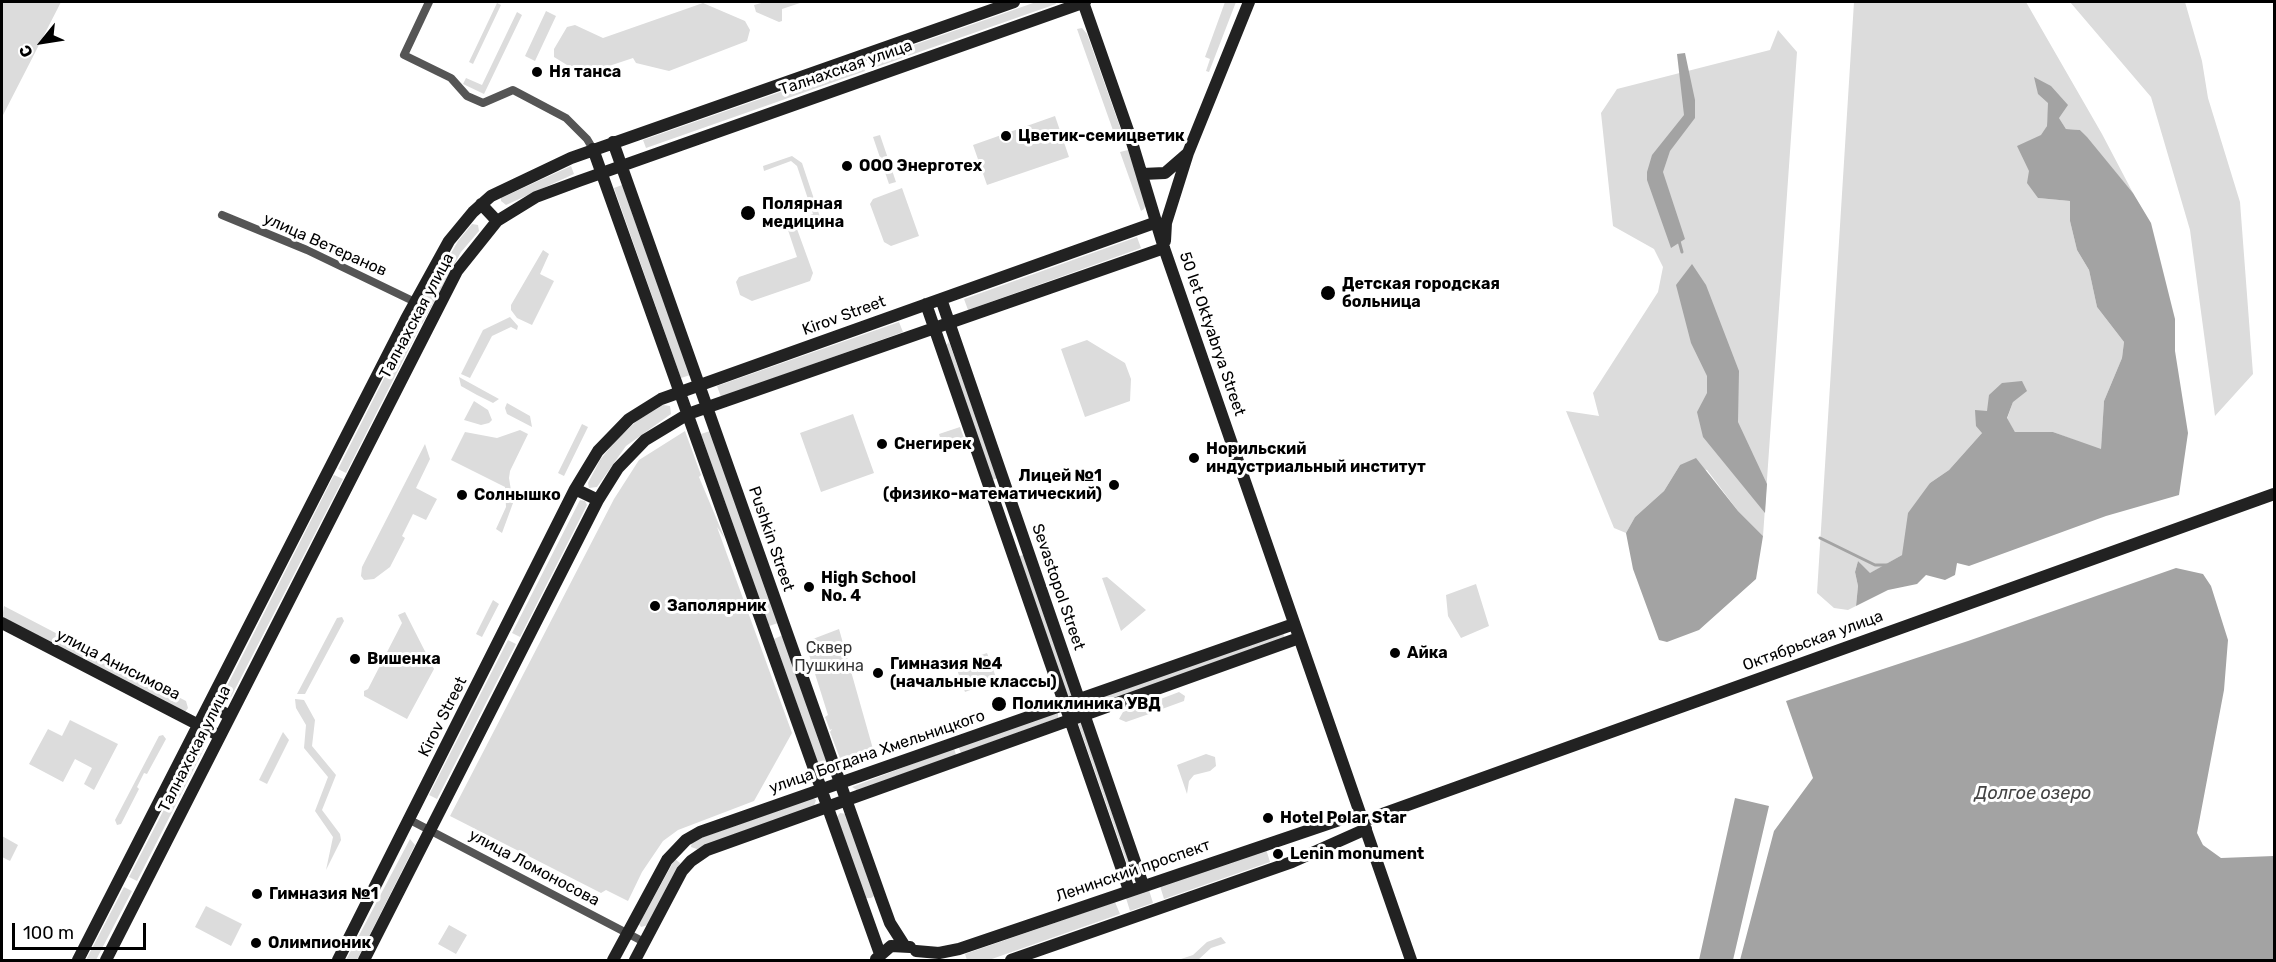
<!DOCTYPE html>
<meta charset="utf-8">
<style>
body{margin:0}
#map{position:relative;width:2276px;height:962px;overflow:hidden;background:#fff;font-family:Rubik,sans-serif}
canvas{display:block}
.frame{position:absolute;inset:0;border:3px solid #000;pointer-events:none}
.north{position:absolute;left:12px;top:12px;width:60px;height:60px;-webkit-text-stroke:4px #fff;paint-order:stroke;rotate:240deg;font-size:16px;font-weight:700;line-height:24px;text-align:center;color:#000}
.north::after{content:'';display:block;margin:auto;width:21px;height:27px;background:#000;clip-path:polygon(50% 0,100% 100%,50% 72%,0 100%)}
.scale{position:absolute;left:12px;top:923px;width:134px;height:27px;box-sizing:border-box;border:3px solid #000;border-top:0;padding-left:8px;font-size:18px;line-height:21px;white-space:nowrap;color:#000;-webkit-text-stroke:4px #fff;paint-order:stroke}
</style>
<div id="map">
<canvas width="2276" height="962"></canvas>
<div class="frame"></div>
<div class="north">С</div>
<div class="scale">100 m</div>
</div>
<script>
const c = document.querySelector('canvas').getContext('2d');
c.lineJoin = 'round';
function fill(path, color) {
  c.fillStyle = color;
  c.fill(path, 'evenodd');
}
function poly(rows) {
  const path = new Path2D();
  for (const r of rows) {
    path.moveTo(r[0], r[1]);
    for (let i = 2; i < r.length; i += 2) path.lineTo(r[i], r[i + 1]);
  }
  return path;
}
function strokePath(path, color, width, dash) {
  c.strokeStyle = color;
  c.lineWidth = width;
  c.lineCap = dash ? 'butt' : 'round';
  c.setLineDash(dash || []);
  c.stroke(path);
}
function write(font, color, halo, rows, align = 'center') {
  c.font = font + ' Rubik,sans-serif';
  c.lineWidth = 6;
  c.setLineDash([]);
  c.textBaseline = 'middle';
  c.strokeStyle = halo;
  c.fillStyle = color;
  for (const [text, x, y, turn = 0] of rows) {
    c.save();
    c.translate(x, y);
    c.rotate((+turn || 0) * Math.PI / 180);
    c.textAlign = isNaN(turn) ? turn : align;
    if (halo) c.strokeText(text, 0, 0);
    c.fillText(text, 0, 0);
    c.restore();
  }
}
fill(poly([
 [2,2,61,2,2,117],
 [765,2,803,2,782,9,782,21,779,22,756,12,754,5],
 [1036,2,1055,2,1056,4,871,69,868,61],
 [1225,2,1236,2,1209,72,1206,71,1210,59,1205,57],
 [1854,2,2026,2,2102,134,2133,193,2080,130,2066,129,2049,103,2047,126,2029,171,2038,198,2070,201,2070,221,2077,250,2089,270,2097,307,2124,342,2122,358,2104,401,2101,450,2053,432,2015,432,2007,419,2013,402,1987,411,1982,433,1949,470,1930,483,1902,555,1869,574,1858,561,1855,572,1858,586,1856,606,1848,610,1834,608,1817,593],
 [2070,2,2185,2,2202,61,2208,98,2240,202,2253,374,2215,416,2190,230,2151,97],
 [497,3,501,5,473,64,469,62],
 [703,3,745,21,750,30,747,41,669,71,636,63,633,58,588,73,580,73,554,57,554,49,567,27,575,25,603,38],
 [546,11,556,16,535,61,525,56],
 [517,12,522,15,484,94,463,84,466,78,482,85],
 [1082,28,1087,34,1122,133,1115,136,1077,29],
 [1778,30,1797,52,1763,536,1738,511,1707,470,1680,465,1664,491,1635,517,1626,533,1614,528,1566,411,1599,416,1593,393,1658,292,1663,267,1654,249,1613,226,1601,113,1617,89,1770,50],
 [863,63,865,71,646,148,643,140],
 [1055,116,1069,157,987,185,973,145],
 [880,135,896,182,889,184,873,137],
 [1128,150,1146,203,1144,209,1141,211,1120,152],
 [792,156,802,163,821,220,797,229,813,273,810,281,752,301,740,295,736,282,739,277,797,257,786,224,813,214,797,166,791,161,764,171,763,166],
 [571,166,574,174,506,205,501,201,501,198],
 [622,185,690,375,681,378,614,188],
 [902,188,919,236,891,246,884,242,870,204,873,199],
 [472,224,478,225,479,231,461,252,422,324,413,320,458,241],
 [1137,237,1141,248,968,310,964,299],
 [543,250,549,254,540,274,554,281,532,325,517,318,511,310,511,305],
 [510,317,518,326,517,330,511,327,492,336,470,378,461,374,483,330],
 [899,322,903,332,721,397,717,386],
 [411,325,419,329,346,473,338,469],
 [1087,340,1125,363,1131,379,1130,401,1085,417,1061,349],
 [949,342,998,478,992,480,945,346],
 [459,377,499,399,493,403,477,395,461,386],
 [474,401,488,410,492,420,489,423,481,425,464,420],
 [507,403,530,416,532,427,507,414,505,408],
 [663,405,670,406,671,414,626,446,597,487,589,488,588,483,600,460,617,439,638,420],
 [853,414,874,473,821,492,800,433],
 [582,424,588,427,564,476,558,473],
 [960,427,965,441,943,448,939,434],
 [520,430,528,434,510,471,509,478,513,503,502,533,496,529,506,507,505,487,451,460,465,432,497,438],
 [685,431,701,475,699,477,725,539,717,527,792,733,754,801,678,830,663,841,642,872,628,901,606,890,601,893,450,816,614,499,639,460],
 [710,431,778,623,769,626,701,434],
 [425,444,430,459,416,488,437,499,426,520,413,514,402,536,405,538,390,567,374,579,364,580,361,576,362,567],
 [334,475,343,479,230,699,222,696],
 [580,500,585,501,587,505,520,637,512,633],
 [1025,554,1072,694,1070,696,1067,696,1018,557],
 [1107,577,1146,610,1121,631,1102,578],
 [1476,584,1489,626,1461,638,1448,616,1446,595],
 [493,600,499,604,482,637,476,634],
 [4,606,186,701,188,708,185,712,2,619],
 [405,612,434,669,407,719,364,696,364,691,368,689,402,623,398,615],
 [342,617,344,621,305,694,297,694,337,618],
 [839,629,873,749,865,762,851,767,842,758,841,761,830,732,832,729,830,730,825,717,828,715,805,642],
 [1283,633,1285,638,1092,706,1089,703,1090,700],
 [783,635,832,772,822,776,774,639],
 [508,640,516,644,437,799,429,795],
 [987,653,997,680,965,692,955,664],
 [1179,692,1185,696,1184,701,1162,709,1155,706,1158,700],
 [295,699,304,700,315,720,312,746,336,775,322,810,340,834,341,840,326,870,333,837,315,811,328,777,304,748,306,725,296,708],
 [1144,705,1151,708,1149,714,1126,722,1119,719,1123,712],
 [1058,712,1058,718,961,753,958,746],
 [70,720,118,744,94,790,84,784,92,768,75,759,63,782,29,764,48,729,62,736],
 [1078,723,1082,723,1131,868,1129,869],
 [283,732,289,740,267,784,259,780],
 [163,735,166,739,147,774,144,773,137,787,139,789,121,824,117,825,115,820,159,736],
 [198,744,203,746,204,749,137,881,129,877],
 [954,748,956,755,857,790,852,787],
 [1206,754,1215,757,1216,766,1210,771,1194,775,1189,781,1187,794,1177,765],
 [813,798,816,800,814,806,697,849,691,847,692,841],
 [840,813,846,814,874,896,871,898,866,898,836,818],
 [2,836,18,845,10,861,2,857],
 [410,839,415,845,357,960,346,960],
 [1266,849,1270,862,1164,899,1160,886],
 [675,859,680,863,679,866,648,925,641,927,639,924],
 [124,887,132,891,96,960,86,960],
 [1149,890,1153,903,1130,911,1126,898],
 [1115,902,1120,914,989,960,967,960,965,954],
 [206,906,242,924,231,946,195,927],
 [449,925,467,935,456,954,438,944],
 [1221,937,1226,943,1211,948,1198,960,1178,960,1193,955,1207,942]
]), '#dcdcdc');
fill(poly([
 [1685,53,1695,100,1695,118,1670,151,1663,172,1685,239,1671,248,1647,180,1647,172,1652,155,1684,115,1677,54],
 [2034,77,2051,86,2068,105,2059,118,2066,129,2080,130,2087,137,2133,193,2151,223,2175,319,2175,351,2188,433,2179,495,2106,516,1969,566,1957,563,1955,575,1945,580,1926,575,1917,584,1888,590,1856,606,1858,586,1855,572,1858,561,1870,573,1902,555,1908,513,1930,483,1949,470,1982,433,1976,426,1975,410,1987,411,1989,395,2002,383,2022,381,2027,391,2013,402,2007,418,2015,432,2053,432,2101,449,2104,401,2122,358,2124,342,2097,307,2089,270,2077,250,2070,221,2070,201,2038,198,2027,183,2029,171,2017,146,2041,135,2047,126,2048,103,2038,94],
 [1692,264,1706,285,1739,371,1738,422,1767,484,1765,513,1703,437,1697,412,1707,393,1707,376,1691,343,1676,285],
 [1696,458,1738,511,1763,536,1756,579,1699,630,1667,642,1659,640,1633,569,1626,533,1635,517,1664,491,1680,465],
 [2176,568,2203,574,2211,586,2228,640,2224,690,2197,833,2203,845,2221,858,2274,856,2274,960,1740,960,1774,831,1813,778,1786,701,1968,641],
 [1735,798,1769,806,1733,960,1699,960]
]), '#a3a3a3');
strokePath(poly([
 [1679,241,1682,252],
 [1820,538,1875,565,1887,565]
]), '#a3a3a3', 3);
strokePath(poly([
 [429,2,404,55,451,78,467,96,483,103,513,90,566,118,587,139,593,149],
 [222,215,307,250,415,302],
 [410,820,644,942]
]), '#555', 8);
strokePath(poly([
 [1083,2,1131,139,1164,248,1411,960],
 [613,142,882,901,890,923,904,945],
 [593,149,880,954],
 [1142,174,1165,173,1188,153],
 [481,204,497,221],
 [1165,241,1166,223,1188,153,1249,2],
 [941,299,1143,885],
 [926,304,1129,890],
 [575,489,598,500],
 [2,623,220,736],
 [209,705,230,716],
 [1363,821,2274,494],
 [916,951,939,953,959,949,1360,813],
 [876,959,891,946,910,947],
 [78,960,406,319,449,241,473,212,491,196,571,158,1014,2],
 [106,960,457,271,497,221,536,197,579,181,1085,2],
 [338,960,575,489,598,451,629,419,661,399,1157,222],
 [364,960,598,500,618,468,645,440,688,414,1164,248],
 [613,960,667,860,686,840,700,832,1294,624],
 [635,960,682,871,691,861,707,850,1299,638],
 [1011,960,1292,862,1366,829]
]), '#222', 12);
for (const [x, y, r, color] of [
 [537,72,6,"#000"],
 [1006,136,6,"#000"],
 [847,166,6,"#000"],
 [748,213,8,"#000"],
 [1328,293,8,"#000"],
 [882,444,6,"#000"],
 [1194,458,6,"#000"],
 [1114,485,6,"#000"],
 [462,495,6,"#000"],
 [809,587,6,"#000"],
 [655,606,6,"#000"],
 [1395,653,6,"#000"],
 [355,659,6,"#000"],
 [878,673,6,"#000"],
 [999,704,8,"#000"],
 [1268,818,6,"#000"],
 [1278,854,6,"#000"],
 [257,894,6,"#000"],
 [256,943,6,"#000"]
]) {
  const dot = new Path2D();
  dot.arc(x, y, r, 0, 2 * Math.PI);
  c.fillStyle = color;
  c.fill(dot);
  strokePath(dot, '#fff', 2);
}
write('16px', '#000', '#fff', [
 ["Талнахская улица",846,68,-19],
 ["улица Ветеранов",325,245,24],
 ["Талнахская улица",417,316,-62],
 ["Kirov Street",844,316,-20],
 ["50 let Oktyabrya Street",1212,334,71],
 ["Pushkin Street",771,539,71],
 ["Sevastopol Street",1058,587,71],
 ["Октябрьская улица",1813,641,-20],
 ["улица Анисимова",118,665,27],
 ["Kirov Street",443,717,-63],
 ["Талнахская улица",195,749,-63],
 ["улица Богдана Хмельницкого",877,752,-19],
 ["улица Ломоносова",534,868,28],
 ["Ленинский проспект",1133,871,-19]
]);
write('bold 16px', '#000', '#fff', [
 ["Ня танса",549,72],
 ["Цветик-семицветик",1018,136],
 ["ООО Энерготех",859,166],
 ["Полярная",762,204],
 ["медицина",762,222],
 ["Детская городская",1342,284],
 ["больница",1342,302],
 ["Снегирек",894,444],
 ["Норильский",1206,449],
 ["индустриальный институт",1206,467],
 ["Лицей №1",1102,476,"right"],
 ["(физико-математический)",1102,494,"right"],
 ["Солнышко",474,495],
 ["High School",821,578],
 ["No. 4",821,596],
 ["Заполярник",667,606],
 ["Айка",1407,653],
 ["Вишенка",367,659],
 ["Гимназия №4",890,664],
 ["(начальные классы)",890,682],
 ["Поликлиника УВД",1012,704],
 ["Hotel Polar Star",1280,818],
 ["Lenin monument",1290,854],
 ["Гимназия №1",269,894],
 ["Олимпионик",268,943]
], 'left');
write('16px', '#333', '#fff', [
 ["Сквер",829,648],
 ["Пушкина",829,666]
]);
write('italic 18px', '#444', '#fff', [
 ["Долгое озеро",2033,794]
]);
</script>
